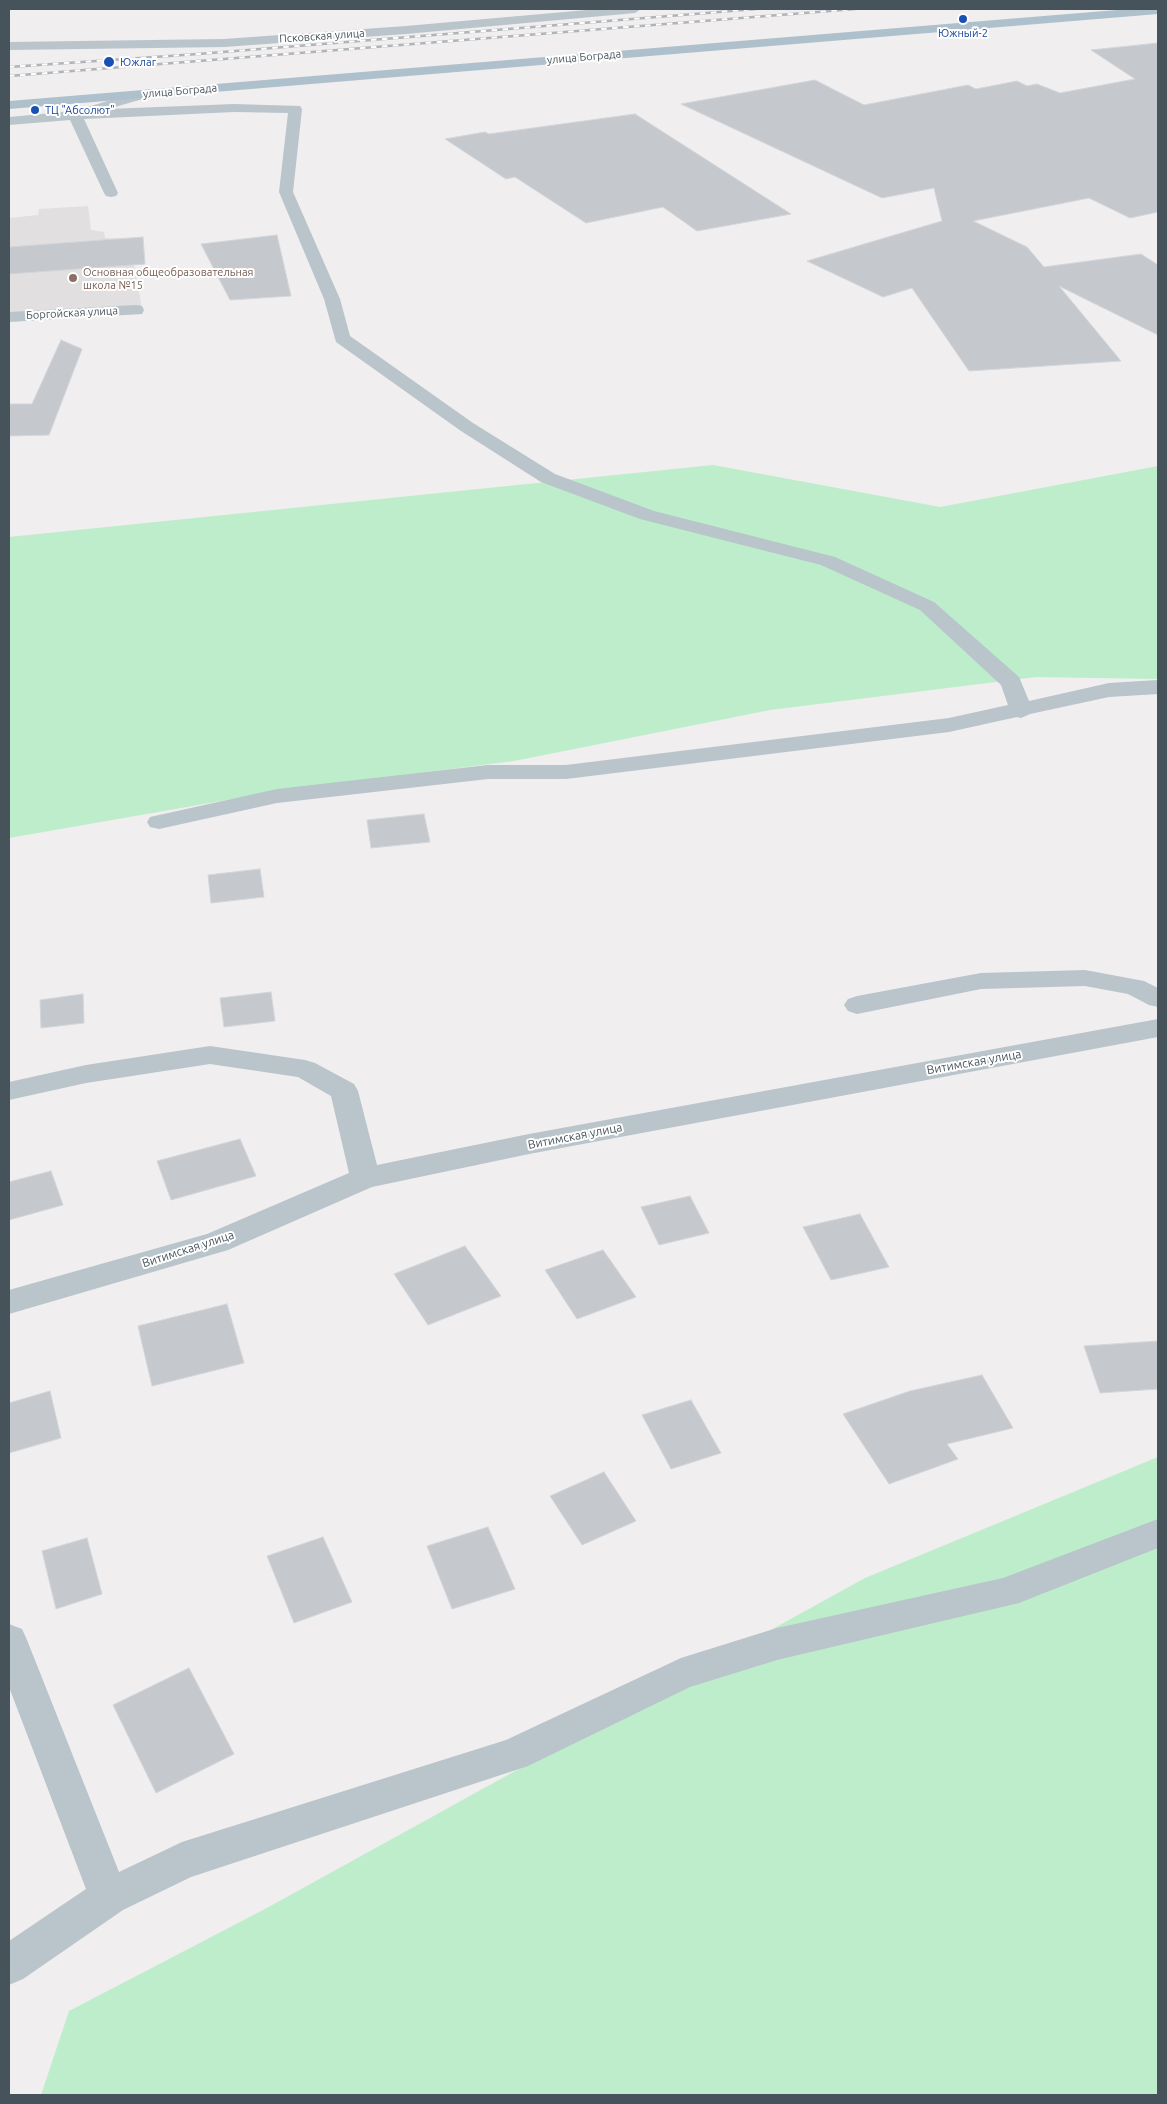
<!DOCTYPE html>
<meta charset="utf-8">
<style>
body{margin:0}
#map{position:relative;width:1167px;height:2104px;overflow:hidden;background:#f0eeee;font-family:Ubuntu,sans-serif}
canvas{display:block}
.frame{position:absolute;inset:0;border:10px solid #46535b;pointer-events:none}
</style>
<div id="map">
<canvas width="1167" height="2104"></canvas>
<div class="frame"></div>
</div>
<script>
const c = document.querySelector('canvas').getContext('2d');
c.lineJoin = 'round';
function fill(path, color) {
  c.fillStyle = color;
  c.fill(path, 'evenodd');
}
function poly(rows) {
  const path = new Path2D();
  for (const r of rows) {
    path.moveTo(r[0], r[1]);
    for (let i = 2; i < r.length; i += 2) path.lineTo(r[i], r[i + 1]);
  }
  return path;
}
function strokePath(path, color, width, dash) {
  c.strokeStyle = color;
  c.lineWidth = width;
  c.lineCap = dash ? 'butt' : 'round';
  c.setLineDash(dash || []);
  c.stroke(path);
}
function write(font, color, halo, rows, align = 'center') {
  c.font = font + ' Ubuntu,sans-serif';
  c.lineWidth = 4;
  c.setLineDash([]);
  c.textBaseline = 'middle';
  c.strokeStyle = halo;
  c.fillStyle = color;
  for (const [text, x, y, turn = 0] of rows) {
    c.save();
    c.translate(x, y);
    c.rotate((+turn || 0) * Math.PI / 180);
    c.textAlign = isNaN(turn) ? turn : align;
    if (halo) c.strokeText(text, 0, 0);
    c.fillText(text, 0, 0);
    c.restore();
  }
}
fill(poly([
 [88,206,91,230,104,232,105,238,129,239,142,308,9,315,9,218,38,215,39,209]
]), '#e1dfe0');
fill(poly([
 [713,465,940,507,1158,466,1158,679,1036,677,770,710,514,761,284,790,9,838,9,537],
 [1158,1457,1158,2095,41,2095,69,2011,265,1909,865,1578]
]), '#bdedcb');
const building = poly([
 [1158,43,1158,212,1130,218,1089,198,973,221,1027,247,1044,267,1141,254,1158,265,1158,335,1059,286,1121,361,969,371,912,288,883,297,807,261,942,221,934,188,882,198,681,104,815,80,864,105,968,85,976,89,1017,81,1027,86,1037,84,1060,93,1135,79,1091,50,1158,43],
 [635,114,791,214,697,231,663,207,586,223,515,177,506,179,445,139,485,132,489,134,635,114],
 [277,235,291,296,230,300,201,244,277,235],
 [143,237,145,264,9,274,9,247,143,237],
 [61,340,82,349,49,435,9,436,9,404,32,404,61,340],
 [424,814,430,842,371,848,367,820,424,814],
 [260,869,264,897,211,903,208,875,260,869],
 [271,992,275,1021,224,1027,220,998,271,992],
 [83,994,84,1023,41,1028,40,1000,83,994],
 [240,1139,256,1176,171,1200,157,1161,240,1139],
 [51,1171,63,1205,9,1220,9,1182,51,1171],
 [690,1196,709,1233,659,1245,641,1207,690,1196],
 [860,1214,889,1267,831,1280,803,1227,860,1214],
 [465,1246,501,1296,428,1325,394,1274,465,1246],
 [603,1250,636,1297,577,1319,545,1270,603,1250],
 [227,1304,244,1363,152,1386,138,1326,227,1304],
 [1158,1341,1158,1389,1100,1393,1084,1346,1158,1341],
 [982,1375,1013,1428,947,1444,958,1459,889,1484,843,1414,910,1391,982,1375],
 [50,1391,61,1438,9,1453,9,1403,50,1391],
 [691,1400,721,1453,671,1469,642,1415,691,1400],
 [604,1472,636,1521,582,1545,550,1496,604,1472],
 [488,1527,515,1589,452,1609,427,1546,488,1527],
 [323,1537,352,1602,294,1623,267,1556,323,1537],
 [87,1538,102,1594,56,1609,42,1551,87,1538],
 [189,1668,234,1754,156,1793,113,1705,189,1668]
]);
fill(building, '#c5c9cd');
strokePath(building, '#d2d5d9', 1);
fill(poly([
 [598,9,641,9,635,13,406,34,224,47,9,50,9,42,224,39,406,26,598,9],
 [148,89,155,93,153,96,108,109,234,104,300,106,302,109,293,192,340,299,350,336,473,423,555,474,654,511,835,557,934,602,1019,677,1029,701,1109,683,1158,680,1158,694,1109,697,1030,714,1021,718,1017,717,949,732,566,779,488,779,277,803,159,829,150,827,147,822,150,817,277,789,488,765,566,765,949,718,1008,705,1001,685,920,610,821,565,640,519,541,482,461,431,336,342,324,299,279,192,288,113,234,112,84,119,118,193,116,196,111,197,106,196,104,193,70,120,9,125,9,117,74,111,148,89],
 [136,305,142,306,144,310,142,314,9,322,9,312,136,305],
 [1085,970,1144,981,1158,988,1158,1007,1149,1005,1128,994,1085,986,981,989,857,1014,848,1011,844,1005,848,999,857,996,981,973,1085,970],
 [1158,1019,1158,1037,529,1154,372,1187,228,1250,9,1314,9,1290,207,1234,349,1173,331,1096,298,1077,210,1064,86,1083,9,1100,9,1082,86,1065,210,1046,305,1060,315,1063,354,1084,358,1091,377,1165,529,1134,1158,1019],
 [1158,1519,1158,1548,1019,1603,777,1660,690,1687,528,1766,191,1877,123,1910,23,1979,9,1985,9,1941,86,1889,9,1687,9,1624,22,1629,27,1640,119,1872,182,1842,506,1740,681,1658,777,1628,1003,1578,1158,1519]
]), '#b9c4cb');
fill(poly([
 [1129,9,1158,9,1158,14,9,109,9,101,1129,9]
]), '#aec0cc');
const rail = poly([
 [9,67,198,54,756,9],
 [9,76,855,9]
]);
strokePath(rail, '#b0b4b8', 2.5);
strokePath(rail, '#fff', 2, [5.5]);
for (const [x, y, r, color] of [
 [963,19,5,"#1a4fb4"],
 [109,62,6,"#1a4fb4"],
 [35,110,5,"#1a4fb4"],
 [73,278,5,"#8d6e63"]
]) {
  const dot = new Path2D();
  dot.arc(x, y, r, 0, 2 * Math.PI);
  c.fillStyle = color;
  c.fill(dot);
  strokePath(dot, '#fff', 2);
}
write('11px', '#164399', '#fff', [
 ["Южный-2",963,33,"center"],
 ["Южлаг",120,62],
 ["ТЦ \"Абсолют\"",45,110]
], 'left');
write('11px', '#46535b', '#fff', [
 ["Псковская улица",322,36,-4],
 ["улица Бограда",584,57,-5],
 ["улица Бограда",180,91,-5],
 ["Боргойская улица",72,313,-3]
]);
write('11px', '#785e54', '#fff', [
 ["Основная общеобразовательная",83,272],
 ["школа №15",83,285]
], 'left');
write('12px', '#46535b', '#fff', [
 ["Витимская улица",974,1062,-10],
 ["Витимская улица",575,1136,-11],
 ["Витимская улица",188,1249,-18]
]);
</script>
